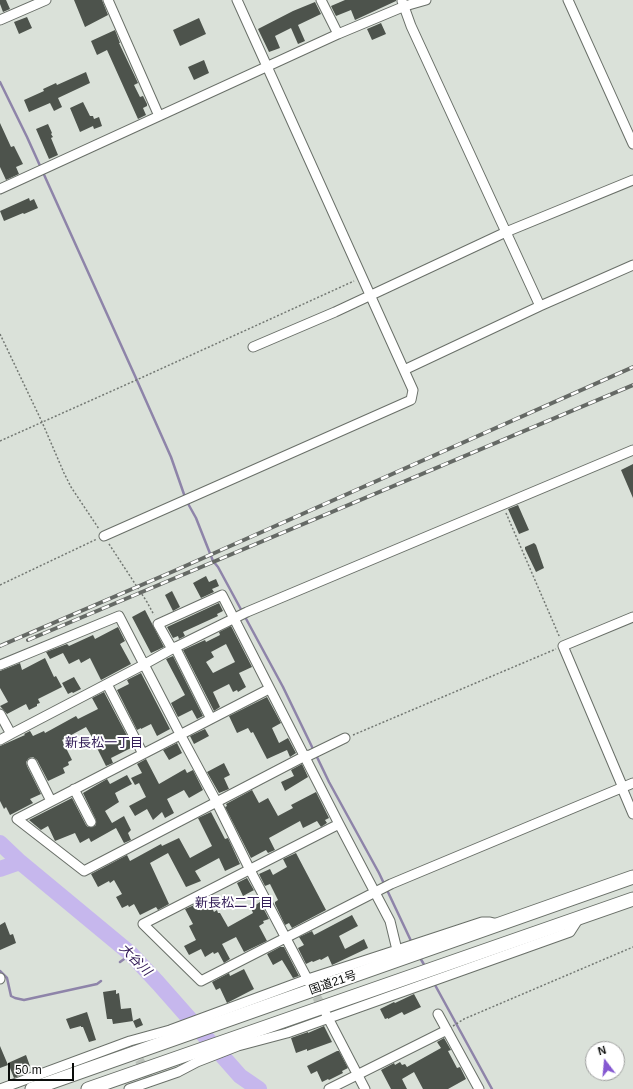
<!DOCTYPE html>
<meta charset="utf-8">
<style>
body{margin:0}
#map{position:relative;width:633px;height:1089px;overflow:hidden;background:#dae1d9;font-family:Helvetica,sans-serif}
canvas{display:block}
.north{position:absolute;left:585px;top:1041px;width:40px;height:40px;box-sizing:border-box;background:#fff;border:1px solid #9d9e9d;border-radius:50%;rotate:344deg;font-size:11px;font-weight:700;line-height:16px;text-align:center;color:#0b0d0b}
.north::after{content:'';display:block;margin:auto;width:14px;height:18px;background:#8558d1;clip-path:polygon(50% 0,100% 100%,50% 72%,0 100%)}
.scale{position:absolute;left:8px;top:1063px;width:66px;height:18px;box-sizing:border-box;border:2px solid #0b0d0b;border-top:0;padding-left:5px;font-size:12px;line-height:14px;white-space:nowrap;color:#0b0d0b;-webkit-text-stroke:3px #fff;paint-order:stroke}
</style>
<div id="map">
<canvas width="633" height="1089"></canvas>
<div class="north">N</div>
<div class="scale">50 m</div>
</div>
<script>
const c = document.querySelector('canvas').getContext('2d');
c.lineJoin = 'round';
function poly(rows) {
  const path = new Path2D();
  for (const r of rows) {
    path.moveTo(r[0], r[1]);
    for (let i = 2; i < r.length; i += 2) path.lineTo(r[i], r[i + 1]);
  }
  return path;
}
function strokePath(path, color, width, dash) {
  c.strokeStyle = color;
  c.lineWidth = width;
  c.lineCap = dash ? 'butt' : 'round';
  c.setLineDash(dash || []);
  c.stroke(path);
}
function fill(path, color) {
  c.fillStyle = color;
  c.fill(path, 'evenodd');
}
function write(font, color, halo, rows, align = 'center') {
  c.font = font + ' Helvetica,"Noto Sans JP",sans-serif';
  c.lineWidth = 4;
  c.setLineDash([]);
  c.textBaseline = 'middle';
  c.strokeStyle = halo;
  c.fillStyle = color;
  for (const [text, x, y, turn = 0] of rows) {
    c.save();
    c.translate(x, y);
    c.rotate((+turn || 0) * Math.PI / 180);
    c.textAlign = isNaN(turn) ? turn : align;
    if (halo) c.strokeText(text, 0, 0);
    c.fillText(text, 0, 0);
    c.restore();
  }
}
strokePath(poly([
 [0,82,27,137,135,376,171,457,186,500,196,518,213,561,218,567,283,687,314,751],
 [316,755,329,782,379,873,412,943],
 [419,956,426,968],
 [120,962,131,954],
 [0,971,7,978,11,996,15,998,24,1000,97,984,101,981],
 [429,974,492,1089]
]), '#8e84a9', 2.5);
strokePath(poly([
 [0,843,20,862,131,954,158,983,240,1076,259,1089],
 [0,869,20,862]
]), '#c6b7ed', 16);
fill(poly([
 [0,0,6,0,10,9,3,12,0,4],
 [74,0,102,0,108,15,85,27],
 [345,0,396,0,396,1,355,20,351,10,336,16,331,6],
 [315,2,321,14,298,25,305,41,298,44,291,28,275,36,280,48,269,52,258,29,293,11],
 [27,17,32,28,19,34,14,22],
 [199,18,206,34,180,46,173,30],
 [381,23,386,34,372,40,367,29],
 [115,30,120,43,119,43,138,83,134,85,140,97,143,96,147,104,147,106,143,108,146,115,138,119,107,50,97,55,91,41],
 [204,60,209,73,194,80,188,67],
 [86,72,90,83,58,98,62,107,54,111,50,103,29,112,24,100,44,91,43,89,56,83,57,85],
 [83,102,90,116,93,116,94,119,99,117,102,126,94,129,93,126,80,132,70,108],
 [0,123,11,147,14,146,23,164,16,167,19,174,6,180,0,167],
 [48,124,52,133,51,134,53,137,51,138,58,155,49,159,36,129],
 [29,198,30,201,34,199,38,208,24,214,23,213,4,221,0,211],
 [633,464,633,498,621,470],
 [518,505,529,530,519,534,508,509],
 [534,543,536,545,544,568,536,572,525,549,525,547],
 [206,576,209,582,216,579,219,586,212,589,214,592,201,598,193,583],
 [172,591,180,607,173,611,165,595],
 [219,603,223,611,217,614,218,616,183,632,185,636,179,639,178,636,173,638,167,627],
 [145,610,164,647,151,653,132,617],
 [231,626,252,667,239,673,246,687,238,692,237,690,233,692,229,684,213,692,220,707,214,711,183,650,205,640,206,642,220,635,219,632],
 [226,644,235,662,213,673,206,662,214,657,211,652],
 [118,627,125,641,120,644,131,664,101,680,90,658,81,663,79,659,69,664,63,653,50,659,46,652,67,644,69,646,93,635,95,639],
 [173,656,203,716,197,719,192,710,178,717,171,703,185,695,166,659],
 [45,658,54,677,56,676,62,687,38,699,40,703,37,704,37,706,29,710,26,704,7,714,0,706,8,702,0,688,0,671,20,663,22,670],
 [141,673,170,729,157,736,151,724,141,729,141,728,137,730,117,690,129,684,127,680],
 [74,677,81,689,73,693,72,692,68,694,62,683],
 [104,692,133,747,111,758,113,763,106,766,94,742,95,742,86,727,62,740,72,760,68,762,69,765,63,768,65,773,48,781,37,760,33,757,29,758,26,762,27,766,41,794,30,799,33,803,10,815,6,807,4,809,0,801,0,746,25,735,24,734,30,731,33,736,44,731,45,733,76,716,78,719,98,709,92,698],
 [267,697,281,723,272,728,279,743,288,738,296,753,290,757,287,750,267,759,253,732,251,733,248,728,237,733,229,716],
 [205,729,209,736,194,744,190,736],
 [177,743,182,753,169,760,163,750],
 [146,759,159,784,185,769,187,773,193,770,203,790,189,798,184,790,167,799,174,813,165,818,162,812,153,820,147,809,135,816,129,806,146,797,139,783,135,785,131,778,142,773,137,764],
 [224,763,230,775,224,778,229,789,219,793,207,772],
 [302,764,308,777,285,791,281,782,294,776,291,770],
 [127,775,132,784,115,793,119,802,105,811,112,823,124,816,131,830,128,833,131,840,124,843,116,828,91,842,89,838,80,843,75,833,55,841,48,826,41,830,29,820,72,798,86,825,88,827,93,827,96,825,96,820,83,793,107,779,110,784],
 [252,790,259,803,268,798,278,816,293,808,291,805,316,792,329,818,325,820,327,823,321,827,317,821,303,828,300,821,269,838,275,850,268,853,266,850,251,858,225,807,227,806,226,804],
 [211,812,225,839,228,838,240,864,225,871,219,858,195,871,201,881,186,887,168,853,150,863,169,904,158,910,156,907,140,915,134,904,129,907,128,905,122,908,116,897,122,894,114,880,110,883,109,881,98,887,91,874,127,855,130,861,161,844,162,846,179,838,190,858,212,846,198,818],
 [296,853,326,910,292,928,289,923,285,925,275,904,275,902,278,900,270,884,265,886,259,874,270,869,273,875,287,867,283,859],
 [247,878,255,892,254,890,243,896,237,883],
 [208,899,214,912,217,910,218,913,220,913,228,927,253,913,251,908,260,902,269,919,263,921,264,923,259,926,267,941,244,952,236,937,222,944,230,959,224,963,218,952,214,954,213,952,205,957,201,949,189,955,184,946,196,940,189,926,193,924,185,909],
 [352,915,358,926,339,936,345,949,364,939,368,948,332,965,328,956,321,960,320,959,313,962,312,961,306,964,298,948,304,945,299,937,312,931,314,935],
 [5,922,10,935,13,934,16,943,0,950,0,925],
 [280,947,284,947,299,976,293,978,282,960,273,965,267,954],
 [244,969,254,989,227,1003,220,988,216,990,212,982,229,973,230,976],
 [116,990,116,994,119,993,121,1009,131,1008,133,1021,113,1024,112,1019,107,1019,103,992],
 [414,994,421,1007,404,1015,402,1012,388,1019,388,1018,385,1019,380,1009,394,1002,395,1003],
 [87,1012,96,1040,89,1042,83,1027,81,1027,81,1026,70,1029,66,1019],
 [140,1018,143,1025,136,1028,133,1021],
 [324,1026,332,1042,307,1051,307,1049,296,1053,291,1038,308,1032,308,1033],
 [444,1038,451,1050,448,1051,457,1068,460,1067,466,1079,448,1089,423,1089,414,1072,402,1079,407,1089,391,1089,381,1070,394,1063,395,1065,400,1062,402,1065,405,1064,407,1067,441,1048,437,1042],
 [0,1046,8,1065,0,1068],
 [337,1051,339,1051,348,1068,342,1071,343,1073,329,1080,328,1079,322,1082,317,1071,311,1074,307,1066],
 [26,1055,30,1066,20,1071,21,1075,14,1078,8,1063]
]), '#4d534c');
strokePath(poly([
 [310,985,325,1012],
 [133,1048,151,1082]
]), '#bbc1ba', 9, [9, 4.5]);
const minor = poly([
 [108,0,159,116],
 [321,0,338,34],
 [568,0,633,144],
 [402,1,411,26,540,306],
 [0,20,46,0],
 [0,189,338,34,405,6,426,0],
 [253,347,335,312,506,232,633,180],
 [404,370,540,306,633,265],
 [104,536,411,400,413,390,237,0],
 [633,617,563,646,621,783,622,788,633,814],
 [175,647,211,719],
 [172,649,158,624,222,595,339,824,390,921,397,950],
 [0,665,119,616,180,734,216,801,250,870,310,984],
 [107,684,143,754],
 [269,689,17,819,84,871,305,756,310,755,345,738],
 [0,714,11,734,0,740],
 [11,734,145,664,172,649,247,612,633,450],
 [32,763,51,801],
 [74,789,91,822],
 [339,824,143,924,201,981,391,884,633,783],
 [0,979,0,978],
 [326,1014,365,1089],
 [438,1014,479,1089],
 [0,1089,130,1041,170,1030,308,979,397,950,482,922,490,922,498,924],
 [129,1089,178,1072,197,1062,238,1046,287,1033,570,932,579,918],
 [329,1089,447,1030]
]);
const highway = poly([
 [32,1089,633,877],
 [88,1089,633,899]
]);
strokePath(minor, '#696f68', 11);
strokePath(highway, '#696f68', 15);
strokePath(poly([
 [0,334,42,422,64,473,71,487,99,529],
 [0,441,132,382,354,281],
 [506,513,560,638],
 [109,544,147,602,154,615],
 [0,585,97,539],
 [353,735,556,649],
 [453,1026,464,1019,633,947]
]), '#737873', 1.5, [2, 2]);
strokePath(minor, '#fff', 9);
strokePath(highway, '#fff', 13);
const rail = poly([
 [28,640,633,385],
 [0,646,174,571,633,367]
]);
strokePath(rail, '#656965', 4);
strokePath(rail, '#fff', 2.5, [8]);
write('12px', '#0b0d0b', '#fff', [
 ["国道21号",333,983,-19]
]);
write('13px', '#352059', '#fff', [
 ["新長松一丁目",104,743],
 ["新長松二丁目",234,903]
]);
write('italic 13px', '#301756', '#fff', [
 ["大谷川",135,960,45]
]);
</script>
